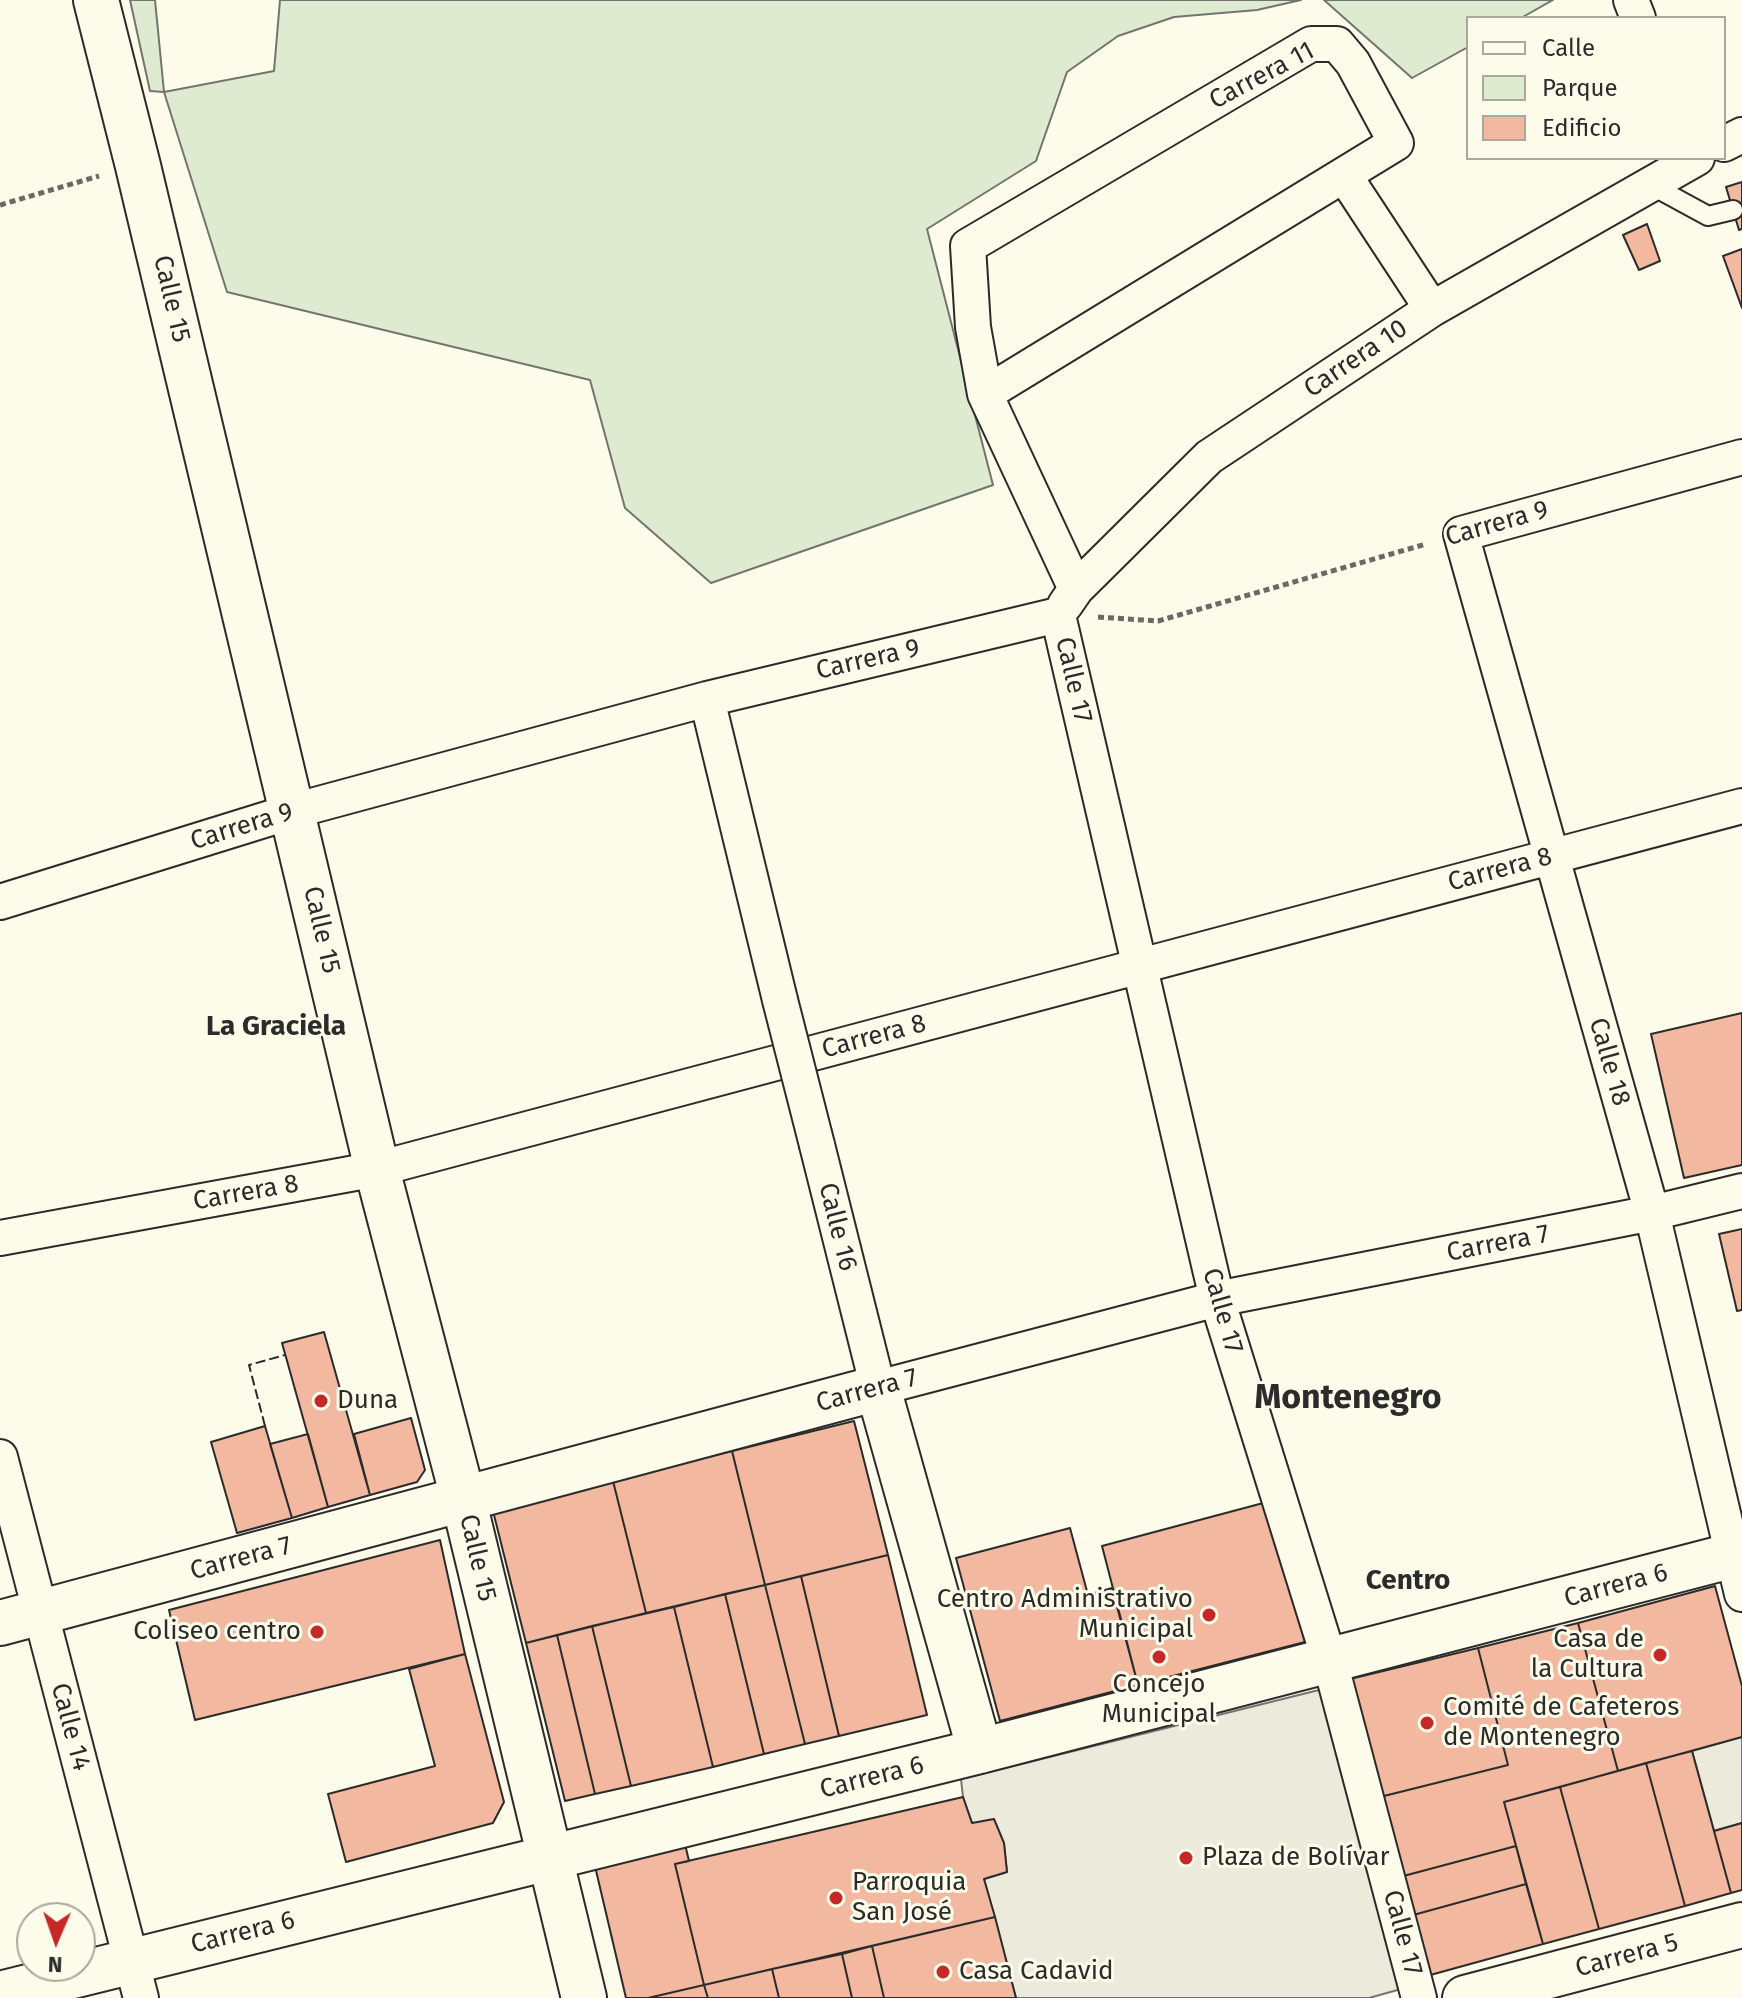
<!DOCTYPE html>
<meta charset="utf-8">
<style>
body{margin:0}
#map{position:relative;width:1742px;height:1998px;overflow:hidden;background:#fdfbea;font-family:"Fira Sans",sans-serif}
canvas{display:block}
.legend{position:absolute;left:1466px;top:16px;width:260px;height:144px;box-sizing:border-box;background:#fdfbea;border:2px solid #a9a89e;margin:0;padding:10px 14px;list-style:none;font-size:24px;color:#2b2b2b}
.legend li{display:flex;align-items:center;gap:16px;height:40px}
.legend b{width:40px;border:2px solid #a9a89e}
.north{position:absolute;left:16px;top:1902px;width:80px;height:80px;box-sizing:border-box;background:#fdfbea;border:2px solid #a9a89e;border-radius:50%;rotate:182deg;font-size:22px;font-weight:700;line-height:32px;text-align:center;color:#2b2b2b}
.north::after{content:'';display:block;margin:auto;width:28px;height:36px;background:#c62828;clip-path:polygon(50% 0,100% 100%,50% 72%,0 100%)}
</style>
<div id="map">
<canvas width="1742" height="1998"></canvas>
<ul class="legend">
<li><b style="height:10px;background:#fdfbea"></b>Calle</li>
<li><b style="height:22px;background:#deebd1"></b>Parque</li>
<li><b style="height:22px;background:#f2b8a0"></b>Edificio</li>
</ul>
<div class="north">N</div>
</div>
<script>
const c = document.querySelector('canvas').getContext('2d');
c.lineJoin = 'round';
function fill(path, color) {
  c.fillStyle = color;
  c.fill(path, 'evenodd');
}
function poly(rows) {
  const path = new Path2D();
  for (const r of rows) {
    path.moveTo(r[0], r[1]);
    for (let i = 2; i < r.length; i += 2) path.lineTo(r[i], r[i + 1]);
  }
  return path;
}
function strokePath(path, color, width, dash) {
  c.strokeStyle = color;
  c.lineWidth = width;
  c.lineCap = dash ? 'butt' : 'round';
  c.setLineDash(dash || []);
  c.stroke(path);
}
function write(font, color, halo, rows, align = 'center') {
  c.font = font + ' "Fira Sans",sans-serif';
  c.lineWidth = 6;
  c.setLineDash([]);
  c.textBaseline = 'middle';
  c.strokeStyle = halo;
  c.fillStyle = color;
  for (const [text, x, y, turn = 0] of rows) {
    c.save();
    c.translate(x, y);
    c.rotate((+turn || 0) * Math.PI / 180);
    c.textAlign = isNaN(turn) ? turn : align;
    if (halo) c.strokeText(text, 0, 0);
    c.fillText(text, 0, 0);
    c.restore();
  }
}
const green = poly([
 [130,0,155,0,164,92,274,71,280,0,1301,0,1257,10,1174,17,1118,36,1067,72,1036,161,927,229,993,485,711,583,625,508,590,380,227,292,164,92,150,91,130,0],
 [1324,0,1553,0,1521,18,1468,18,1468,47,1412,78,1324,0]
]);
fill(green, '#deebd1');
strokePath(green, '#74746e', 2);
const parking = poly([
 [1323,1689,1401,1989,1369,1998,1016,1998,984,1879,1007,1872,1004,1843,972,1823,963,1797,961,1779,1323,1689],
 [1742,1737,1742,1823,1714,1831,1692,1751,1742,1737]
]);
fill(parking, '#eceadb');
strokePath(parking, '#74746e', 2);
const building = poly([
 [1742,182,1742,229,1739,230,1726,187,1742,182],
 [1647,224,1660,261,1639,270,1623,235,1647,224],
 [1742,249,1742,308,1723,256,1742,249],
 [1742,1013,1742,1165,1684,1178,1651,1034,1742,1013],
 [1742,1229,1742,1310,1737,1311,1719,1234,1742,1229],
 [324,1332,370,1495,328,1507,282,1343,324,1332],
 [411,1418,425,1470,417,1482,370,1495,354,1434,411,1418],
 [854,1421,888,1555,765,1585,732,1451,854,1421],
 [265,1426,292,1518,237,1533,211,1442,265,1426],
 [308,1434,328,1507,292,1518,270,1444,308,1434],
 [732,1451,765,1585,646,1613,613,1481,732,1451],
 [613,1481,646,1613,526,1643,493,1511,613,1481],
 [1267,1502,1305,1642,1138,1685,1102,1546,1267,1502],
 [1070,1528,1088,1595,1112,1588,1138,1685,1000,1721,956,1558,1070,1528],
 [440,1540,465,1654,195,1720,169,1610,440,1540],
 [888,1555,927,1715,839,1736,801,1576,888,1555],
 [801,1576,839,1736,805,1744,765,1585,801,1576],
 [765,1585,805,1744,764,1754,725,1594,765,1585],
 [1715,1586,1742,1686,1742,1737,1618,1771,1578,1623,1715,1586],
 [725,1594,764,1754,713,1767,674,1607,725,1594],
 [674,1607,713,1767,631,1786,592,1626,674,1607],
 [1578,1623,1618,1771,1504,1802,1516,1846,1396,1878,1376,1798,1508,1765,1478,1648,1578,1623],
 [592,1626,631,1786,595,1794,557,1635,592,1626],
 [557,1635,595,1794,565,1801,526,1643,557,1635],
 [1478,1648,1508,1765,1376,1798,1346,1680,1478,1648],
 [465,1654,504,1802,493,1823,346,1862,328,1794,435,1766,409,1669,465,1654],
 [1692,1751,1731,1893,1685,1906,1646,1763,1692,1751],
 [1646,1763,1685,1906,1599,1929,1560,1787,1646,1763],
 [1560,1787,1599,1929,1543,1944,1504,1802,1560,1787],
 [963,1797,972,1823,994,1819,1004,1843,1007,1872,984,1879,995,1917,704,1985,675,1864,963,1797],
 [1742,1823,1742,1890,1731,1893,1714,1831,1742,1823],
 [684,1840,689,1861,675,1864,704,1985,648,1998,626,1998,594,1862,684,1840],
 [1516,1846,1526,1884,1406,1917,1396,1878,1516,1846],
 [1526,1884,1543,1944,1423,1977,1406,1917,1526,1884],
 [995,1917,1016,1998,884,1998,872,1946,995,1917],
 [872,1946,884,1998,852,1998,842,1954,872,1946],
 [842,1954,852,1998,779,1998,772,1969,842,1954],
 [772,1969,779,1998,708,1998,704,1985,772,1969],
 [704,1985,708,1998,648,1998,704,1985]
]);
fill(building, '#f2b8a0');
strokePath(building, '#2b2b2b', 2);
const lane = poly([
 [1651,185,1708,216,1733,210]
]);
const street = poly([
 [1631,0,1638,18],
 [1724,144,1742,135],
 [1344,175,1432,309],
 [985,394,973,327,968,246,1311,44,1337,44,1353,63,1396,143,985,394,1076,589],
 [1742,457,1461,534,1652,1213,1742,1594],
 [1065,605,1076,589,1209,457,1432,309,1697,158],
 [1058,615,1217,1299,1330,1662,1419,1998],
 [707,699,780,1000],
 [0,902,293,811,707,699,1058,615],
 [817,1145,878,1388,1217,1299,1652,1213,1742,1191],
 [0,1238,377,1169,1742,806],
 [0,1457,141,1998]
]);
const secondary = poly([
 [96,0,138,166,377,1169,463,1498,584,1998],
 [0,1623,878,1388,980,1751],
 [0,1994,980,1751,1742,1553],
 [1465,1998,1742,1925]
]);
strokePath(lane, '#2b2b2b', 22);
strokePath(street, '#2b2b2b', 38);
strokePath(secondary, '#2b2b2b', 48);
strokePath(poly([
 [0,205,99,176],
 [1098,617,1158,621,1426,544]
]), '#6a6964', 5, [6, 4]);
strokePath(lane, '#fdfbea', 18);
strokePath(street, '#fdfbea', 34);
strokePath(secondary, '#fdfbea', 44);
const streetBridge = poly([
 [780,1000,817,1145]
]);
strokePath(streetBridge, '#2b2b2b', 38, []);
strokePath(streetBridge, '#fdfbea', 34);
strokePath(poly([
 [265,1426,249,1365,285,1355]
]), '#2b2b2b', 2, [10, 4]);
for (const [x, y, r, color] of [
 [321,1401,8,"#c62828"],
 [1209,1615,8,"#c62828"],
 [317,1632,8,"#c62828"],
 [1660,1655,8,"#c62828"],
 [1159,1657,8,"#c62828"],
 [1427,1723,8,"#c62828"],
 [1186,1858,8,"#c62828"],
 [836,1898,8,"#c62828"],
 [943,1972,8,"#c62828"]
]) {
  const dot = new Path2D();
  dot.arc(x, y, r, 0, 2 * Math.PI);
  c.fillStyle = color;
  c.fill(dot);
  strokePath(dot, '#fdfbea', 3);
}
write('26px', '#2b2b2b', '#fdfbea', [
 ["Carrera 11",1262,76,-28],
 ["Calle 15",171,299,77],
 ["Carrera 10",1356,359,-34],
 ["Carrera 9",1497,524,-16],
 ["Carrera 9",868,660,-13],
 ["Calle 17",1073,680,77],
 ["Carrera 9",242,827,-17],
 ["Carrera 8",1500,870,-15],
 ["Calle 15",321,930,77],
 ["Carrera 8",874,1037,-15],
 ["Calle 18",1609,1062,74],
 ["Carrera 8",246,1193,-10],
 ["Calle 16",837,1227,76],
 ["Carrera 7",1498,1244,-11],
 ["Calle 17",1222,1311,74],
 ["Carrera 7",867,1391,-15],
 ["Calle 15",477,1558,77],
 ["Carrera 7",241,1559,-15],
 ["Carrera 6",1616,1586,-15],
 ["Calle 14",70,1727,75],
 ["Carrera 6",872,1778,-14],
 ["Carrera 6",243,1933,-14],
 ["Calle 17",1402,1933,75],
 ["Carrera 5",1627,1956,-15]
]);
write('26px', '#2b2b2b', '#fdfbea', [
 ["Duna",337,1401],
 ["Centro Administrativo",1193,1600,"right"],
 ["Municipal",1193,1630,"right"],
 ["Coliseo centro",301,1632,"right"],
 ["Casa de",1644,1640,"right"],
 ["la Cultura",1644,1670,"right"],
 ["Concejo",1159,1685,"center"],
 ["Municipal",1159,1715,"center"],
 ["Comité de Cafeteros",1443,1708],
 ["de Montenegro",1443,1738],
 ["Plaza de Bolívar",1202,1858],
 ["Parroquia",852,1883],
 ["San José",852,1913],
 ["Casa Cadavid",959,1972]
], 'left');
write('bold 28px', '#2b2b2b', '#fdfbea', [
 ["La Graciela",276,1027],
 ["Centro",1408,1581]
]);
write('bold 34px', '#2b2b2b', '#fdfbea', [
 ["Montenegro",1348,1399]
]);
</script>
